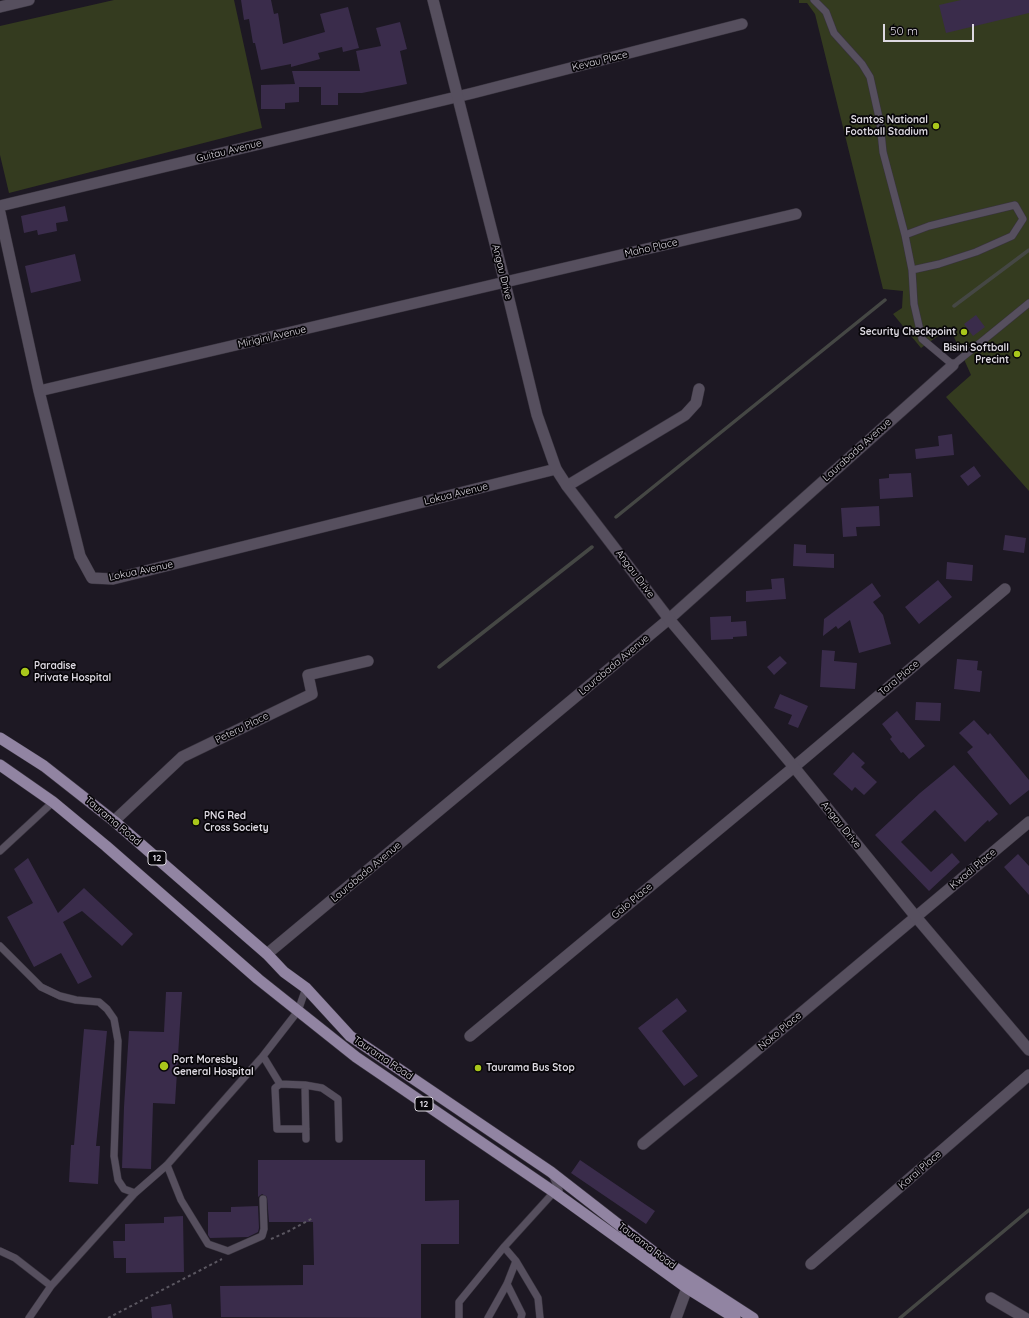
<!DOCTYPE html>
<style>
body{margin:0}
#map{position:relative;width:1029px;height:1318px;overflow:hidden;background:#1d1823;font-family:Quicksand,sans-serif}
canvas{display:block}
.scale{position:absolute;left:883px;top:24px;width:91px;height:18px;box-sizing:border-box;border:2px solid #ddd9e1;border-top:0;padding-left:5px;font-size:12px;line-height:14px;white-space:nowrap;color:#ddd9e1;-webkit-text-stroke:3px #070509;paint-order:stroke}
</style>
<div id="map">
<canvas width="1029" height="1318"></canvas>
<div class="scale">50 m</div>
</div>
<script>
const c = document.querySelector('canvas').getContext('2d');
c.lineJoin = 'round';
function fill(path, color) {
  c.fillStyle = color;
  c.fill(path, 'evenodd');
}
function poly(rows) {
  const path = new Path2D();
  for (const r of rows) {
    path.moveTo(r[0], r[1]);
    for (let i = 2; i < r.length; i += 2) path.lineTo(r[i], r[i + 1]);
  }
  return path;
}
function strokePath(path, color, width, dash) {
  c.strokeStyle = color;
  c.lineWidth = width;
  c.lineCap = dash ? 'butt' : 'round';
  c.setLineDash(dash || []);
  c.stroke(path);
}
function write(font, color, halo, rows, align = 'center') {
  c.font = font + ' Quicksand,sans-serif';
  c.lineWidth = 3.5;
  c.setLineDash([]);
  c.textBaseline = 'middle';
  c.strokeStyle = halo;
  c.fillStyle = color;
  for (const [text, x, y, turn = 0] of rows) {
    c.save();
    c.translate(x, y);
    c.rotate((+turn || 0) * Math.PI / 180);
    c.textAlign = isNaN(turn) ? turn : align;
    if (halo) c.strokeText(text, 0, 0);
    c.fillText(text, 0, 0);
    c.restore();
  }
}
fill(poly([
 [114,0,234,0,262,128,9,193,0,155,0,26],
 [799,0,1029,0,1029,491,946,397,971,375,950,328,945,331,921,348,893,314,902,308,903,291,883,289,815,14,807,3,799,3]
]), '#343b1f');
strokePath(poly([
 [954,306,1029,250],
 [616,517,885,300],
 [439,667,592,547],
 [900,1318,1029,1210]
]), '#454744', 3.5);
fill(poly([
 [241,0,271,0,274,14,278,13,283,44,325,32,320,14,348,7,359,48,343,52,342,47,318,53,320,59,291,67,291,64,261,70,255,43,253,43,249,19,244,20],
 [961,0,1029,0,1029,13,946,33,939,5],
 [400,22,407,49,400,51,407,84,362,93,338,93,338,105,321,105,321,87,299,87,299,102,285,103,285,109,261,109,261,85,295,84,292,71,360,71,356,51,381,46,376,28],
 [65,206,68,221,56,223,57,231,38,235,37,230,24,233,21,216],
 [75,254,81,281,31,293,25,266],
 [976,315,985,327,973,336,964,324],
 [952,434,954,455,916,459,915,449,939,446,938,436],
 [974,466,981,476,968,486,960,476],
 [911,473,913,497,880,499,879,479,889,478,889,474],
 [879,506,880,526,856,527,857,536,843,537,841,508],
 [1005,535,1026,538,1024,553,1003,550],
 [794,544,806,545,806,553,834,554,834,568,793,566],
 [947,562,973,565,972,581,946,579],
 [784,578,786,599,746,602,746,591,772,589,771,579],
 [938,580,952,597,919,624,905,607],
 [872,583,881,596,873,602,883,615,891,644,859,653,850,620,838,629,836,626,823,636,824,619],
 [731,616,731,622,746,621,747,636,733,637,733,639,711,640,710,617],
 [822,650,835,651,834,661,857,663,855,689,820,687],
 [780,656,787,663,774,675,767,667],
 [957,659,978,661,977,670,982,671,980,692,954,689],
 [780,694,808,706,798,728,788,724,792,715,774,708],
 [916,702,941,703,940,721,915,720],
 [897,711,925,746,909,759,903,752,901,753,890,739,892,737,882,724],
 [974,720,988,735,990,733,1029,780,1029,790,1010,805,967,752,973,747,959,733],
 [853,752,865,763,861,767,877,782,864,795,855,787,852,791,833,774],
 [954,765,998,814,989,822,988,820,965,842,935,810,901,842,931,872,952,853,960,862,929,891,875,835,920,793],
 [1018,854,1029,866,1029,895,1004,867],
 [28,858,58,913,84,888,133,934,122,946,82,911,63,922,92,977,78,984,61,953,34,967,7,917,33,903,14,869],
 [166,992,182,992,175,1104,153,1103,151,1169,122,1168,124,1107,129,1031,164,1032],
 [677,998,687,1011,662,1031,698,1076,684,1086,638,1028],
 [84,1029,107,1031,96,1146,100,1146,98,1184,69,1182,71,1145,74,1145],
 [258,1160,425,1160,425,1201,459,1200,459,1244,421,1244,421,1318,221,1317,220,1286,303,1285,303,1265,314,1265,313,1222,269,1222,267,1197,262,1194,258,1197],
 [580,1160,655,1211,646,1224,571,1173],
 [258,1206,259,1228,258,1232,248,1237,210,1238,208,1235,208,1212,231,1212,231,1207],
 [183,1216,184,1272,126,1273,126,1258,114,1258,113,1241,125,1241,125,1224,164,1223,164,1217],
 [171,1304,173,1318,152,1318,151,1307]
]), '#3a2c4b');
const service = poly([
 [814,0,826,12,834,33,862,64,870,77,880,122,883,152,905,235,912,270,914,304,922,339,953,365,1029,303],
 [905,235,929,226,961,218,1015,205,1023,219,1012,236,976,252,939,264,912,270],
 [0,851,53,802],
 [0,946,41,987,60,996,76,1000,99,1002,107,1009,114,1019,118,1041,114,1156,118,1180,124,1189,135,1193],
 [263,1056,280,1084,305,1085,322,1088,338,1099,339,1139],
 [280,1084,275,1088,277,1129,306,1129],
 [305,1085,306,1139],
 [167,1165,181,1200,208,1244,228,1251,262,1236,264,1229,263,1199],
 [0,1251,15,1258,51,1286],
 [516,1261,538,1298,540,1318],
 [507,1284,522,1314,521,1318],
 [29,1318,51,1286,135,1193,167,1165,263,1056,298,1011,306,988],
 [459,1318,459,1302,504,1247,554,1192,559,1190,552,1174],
 [488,1318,507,1284,516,1261,504,1247]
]);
const minor = poly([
 [0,7,29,0],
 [0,206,473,93,742,24],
 [0,213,39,391,80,556,92,578,113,579,556,469],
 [39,391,796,214],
 [567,486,685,415,696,403,699,389],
 [114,821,182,757,312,694,308,675,368,661],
 [267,954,669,619,953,365],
 [470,1036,794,767,1005,589],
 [643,1144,738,1066,1029,822],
 [811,1264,1029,1075],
 [991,1298,1025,1318],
 [676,1318,687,1288]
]);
const tertiary = poly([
 [433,0,505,283,537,415,556,469,567,486,669,619,794,767,916,917,1029,1050]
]);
const primary = poly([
 [0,738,44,766,114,821,267,954,284,972,306,988,350,1036,551,1172,668,1263,753,1318],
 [0,765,53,802,106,846,258,979,356,1057,554,1192,687,1288,735,1318]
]);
strokePath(service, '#38333e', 8);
strokePath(minor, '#38333e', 12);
strokePath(tertiary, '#38333e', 12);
strokePath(primary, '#38333e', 12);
strokePath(poly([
 [271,1239,287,1232,313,1218],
 [108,1318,222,1259]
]), '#5b5761', 2, [3, 3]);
strokePath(service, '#564f5e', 7);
strokePath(minor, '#564f5e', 11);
strokePath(tertiary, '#564f5e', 11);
strokePath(primary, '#9184a2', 11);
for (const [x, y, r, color] of [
 [936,126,4,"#a9c71b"],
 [964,332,4,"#a9c71b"],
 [1017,354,4,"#a9c71b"],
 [25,672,5,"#a9c71b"],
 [196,822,4,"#a9c71b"],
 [164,1066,5,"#a9c71b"],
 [478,1068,4,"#a9c71b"]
]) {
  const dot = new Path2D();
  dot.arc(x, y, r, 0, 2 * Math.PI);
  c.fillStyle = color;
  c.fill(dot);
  strokePath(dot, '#070509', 1.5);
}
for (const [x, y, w] of [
 [157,858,18],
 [424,1104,18]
]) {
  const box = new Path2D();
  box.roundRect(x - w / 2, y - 7, w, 14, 3);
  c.fillStyle = '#070509';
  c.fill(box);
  strokePath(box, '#ddd9e1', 1);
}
write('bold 9px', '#ddd9e1', null, [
 ["12",157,858],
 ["12",424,1104]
]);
write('10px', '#ddd9e1', '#070509', [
 ["Kevau Place",600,61,-14],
 ["Guitau Avenue",229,151,-14],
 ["Maho Place",651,248,-13],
 ["Angau Drive",502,272,76],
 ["Mirigini Avenue",272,337,-13],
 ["Laurabada Avenue",857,450,-42],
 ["Lokua Avenue",456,494,-14],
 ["Lokua Avenue",141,571,-12],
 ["Angau Drive",635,574,53],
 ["Laurabada Avenue",614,665,-40],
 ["Tara Place",899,678,-40],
 ["Peteru Place",242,728,-26],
 ["Taurama Road",113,821,40],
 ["Angau Drive",841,825,51],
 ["Kwadi Place",973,869,-40],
 ["Laurabada Avenue",366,872,-40],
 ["Galo Place",632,901,-40],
 ["Noko Place",780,1031,-40],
 ["Taurama Road",383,1058,34],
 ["Karai Place",920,1170,-41],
 ["Taurama Road",647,1246,37]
]);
write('bold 10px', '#ddd9e1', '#070509', [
 ["Santos National",928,120,"right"],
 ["Football Stadium",928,132,"right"],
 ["Security Checkpoint",956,332,"right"],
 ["Bisini Softball",1009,348,"right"],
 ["Precint",1009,360,"right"],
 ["Paradise",34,666],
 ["Private Hospital",34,678],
 ["PNG Red",204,816],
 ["Cross Society",204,828],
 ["Port Moresby",173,1060],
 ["General Hospital",173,1072],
 ["Taurama Bus Stop",486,1068]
], 'left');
</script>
